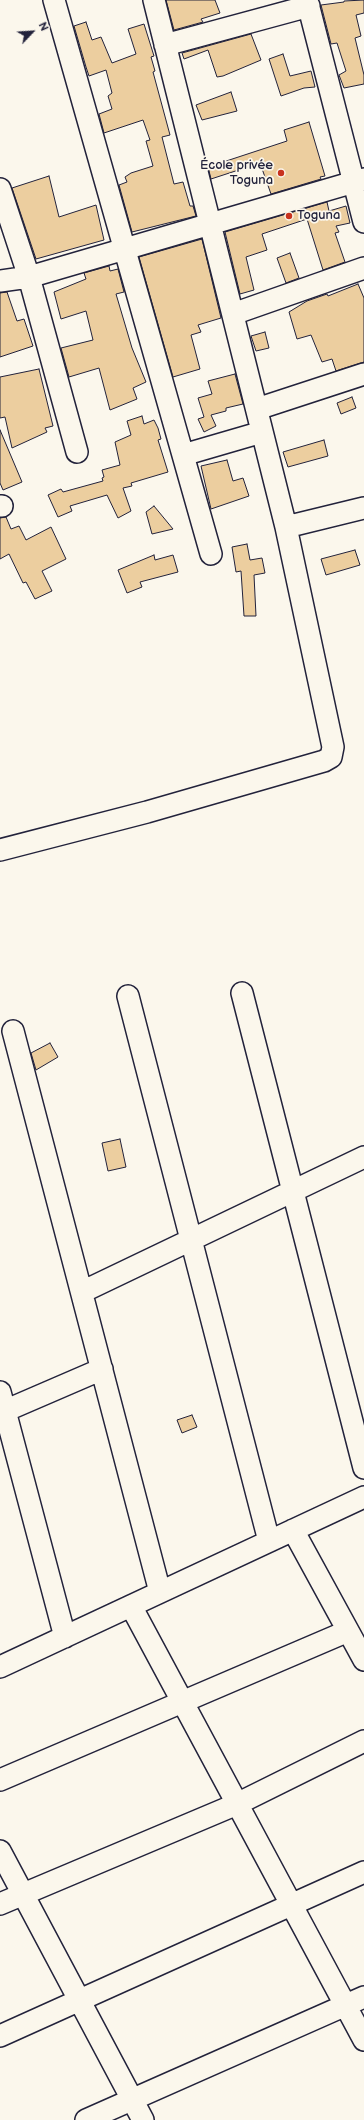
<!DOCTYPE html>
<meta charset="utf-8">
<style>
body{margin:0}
#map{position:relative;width:364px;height:2120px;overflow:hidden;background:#fbf7ec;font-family:"Balsamiq Sans",sans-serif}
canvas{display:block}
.north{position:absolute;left:12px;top:12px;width:40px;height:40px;-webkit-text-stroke:3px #fbf7ec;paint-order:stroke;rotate:65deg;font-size:11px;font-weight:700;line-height:16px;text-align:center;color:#22223b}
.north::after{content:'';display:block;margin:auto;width:14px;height:18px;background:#22223b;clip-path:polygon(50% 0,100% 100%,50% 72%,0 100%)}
</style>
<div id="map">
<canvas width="364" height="2120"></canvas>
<div class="north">N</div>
</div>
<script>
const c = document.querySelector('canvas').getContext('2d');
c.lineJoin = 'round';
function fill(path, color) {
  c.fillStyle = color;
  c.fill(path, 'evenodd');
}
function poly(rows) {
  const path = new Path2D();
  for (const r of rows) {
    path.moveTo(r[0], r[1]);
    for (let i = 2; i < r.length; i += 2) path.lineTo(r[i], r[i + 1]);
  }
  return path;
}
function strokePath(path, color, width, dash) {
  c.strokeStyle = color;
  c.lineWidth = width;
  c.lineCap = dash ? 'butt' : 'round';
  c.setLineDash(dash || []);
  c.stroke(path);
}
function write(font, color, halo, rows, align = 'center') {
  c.font = font + ' "Balsamiq Sans",sans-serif';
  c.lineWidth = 3.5;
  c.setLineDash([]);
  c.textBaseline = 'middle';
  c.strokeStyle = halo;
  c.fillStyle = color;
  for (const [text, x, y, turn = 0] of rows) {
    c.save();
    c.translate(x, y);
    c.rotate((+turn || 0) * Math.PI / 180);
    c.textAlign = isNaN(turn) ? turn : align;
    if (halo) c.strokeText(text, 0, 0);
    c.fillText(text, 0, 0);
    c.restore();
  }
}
const building = poly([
 [166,0,215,0,220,13,201,19,203,22,174,30,166,0],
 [364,0,364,13,356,15,361,36,355,38,364,75,364,84,344,88,339,75,346,71,337,43,331,44,321,5,344,2,344,1,364,0],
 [86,22,92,40,101,37,112,63,136,54,128,29,144,24,154,56,151,57,155,71,153,72,170,135,162,137,174,184,183,182,190,206,193,206,196,216,132,232,119,185,127,182,125,177,131,173,153,166,146,141,150,140,143,120,104,133,99,114,112,109,108,96,112,93,106,70,89,76,86,67,74,26,86,22],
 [251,34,261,60,223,76,217,77,208,50,184,59,182,53,251,34],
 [283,54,290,76,311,71,315,87,304,88,281,96,269,59,283,54],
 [231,92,237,111,202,120,196,105,231,92],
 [309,122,325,176,320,177,321,179,271,194,260,163,211,179,208,167,287,141,284,130,309,122],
 [49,176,59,217,96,205,104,240,36,259,12,188,49,176],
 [327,202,329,211,346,206,350,223,336,226,339,232,335,233,345,262,323,270,307,219,262,234,267,250,246,257,254,290,240,294,225,232,327,202],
 [202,239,221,318,198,325,201,332,191,335,200,369,173,377,139,257,202,239],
 [290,253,299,278,286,283,277,258,290,253],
 [109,266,110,271,118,269,124,292,116,294,132,348,146,382,133,388,137,399,110,410,99,368,69,377,61,348,93,340,86,311,61,319,54,292,86,279,84,273,109,266],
 [358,284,364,298,364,362,336,371,332,359,322,362,311,335,297,339,289,312,307,301,327,294,328,296,358,284],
 [7,292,17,321,24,319,33,346,0,357,0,293,7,292],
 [265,332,269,348,256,351,251,336,265,332],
 [39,369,53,426,45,428,47,432,12,448,5,417,0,418,0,377,39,369],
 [235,374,243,404,226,408,226,411,211,415,216,426,204,432,198,419,204,417,198,398,212,394,208,381,235,374],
 [352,397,356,408,341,414,337,403,352,397],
 [142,416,144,424,154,420,158,428,161,439,158,440,168,472,131,483,132,486,123,488,131,511,118,518,107,495,70,506,72,511,58,517,48,495,61,489,63,492,103,481,102,478,104,477,102,470,120,465,115,442,131,435,127,421,142,416],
 [0,430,22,482,3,490,0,483,0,430],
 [324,440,328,456,288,467,283,452,324,440],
 [227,460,233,481,243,478,249,496,211,509,201,466,227,460],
 [154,506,173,529,152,534,146,512,154,506],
 [6,517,11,529,19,526,26,540,51,527,66,559,42,571,52,591,35,599,26,582,23,583,9,554,0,559,0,518,6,517],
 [247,544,250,560,262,558,265,573,254,575,256,616,244,616,241,571,236,572,232,547,247,544],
 [355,550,360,565,326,575,321,559,355,550],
 [154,555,155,560,173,555,178,572,140,582,142,587,127,593,118,570,154,555],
 [50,1043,58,1057,36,1070,31,1053,50,1043],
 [120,1139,126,1167,108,1171,102,1143,120,1139],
 [192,1415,197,1427,182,1433,177,1420,192,1415]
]);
fill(building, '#ecce9f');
strokePath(building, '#22223b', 1);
const minor = poly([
 [54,0,211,554],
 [307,0,364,222],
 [165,45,309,6],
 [0,189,29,277,77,452],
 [0,281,29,277,364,179],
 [233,314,364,268],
 [257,409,364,374],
 [183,455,262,432],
 [0,506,2,506],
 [286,527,364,508],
 [0,850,147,812,324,761,331,757,333,747,286,527,154,0],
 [242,993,364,1468],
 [128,996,269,1541],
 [13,1031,160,1592],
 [82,1292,364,1157],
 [0,1392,65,1637],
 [0,1413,102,1369],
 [293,1530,364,1660],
 [131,1606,364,2040],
 [0,1667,364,1497],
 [0,1780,348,1631],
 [0,1851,143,2120],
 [0,1904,237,1804,364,1741],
 [0,2036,364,1872],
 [86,2120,364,1997]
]);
strokePath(minor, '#22223b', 24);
strokePath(minor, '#fbf7ec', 21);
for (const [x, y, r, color] of [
 [281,173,4,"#c8321e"],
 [289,216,4,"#c8321e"]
]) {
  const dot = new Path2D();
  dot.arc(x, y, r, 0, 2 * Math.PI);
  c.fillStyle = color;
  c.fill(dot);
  strokePath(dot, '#fbf7ec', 1.5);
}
write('13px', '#22223b', '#fbf7ec', [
 ["École privée",273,166],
 ["Toguna",273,181],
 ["Toguna",297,216,"left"]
], 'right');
</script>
